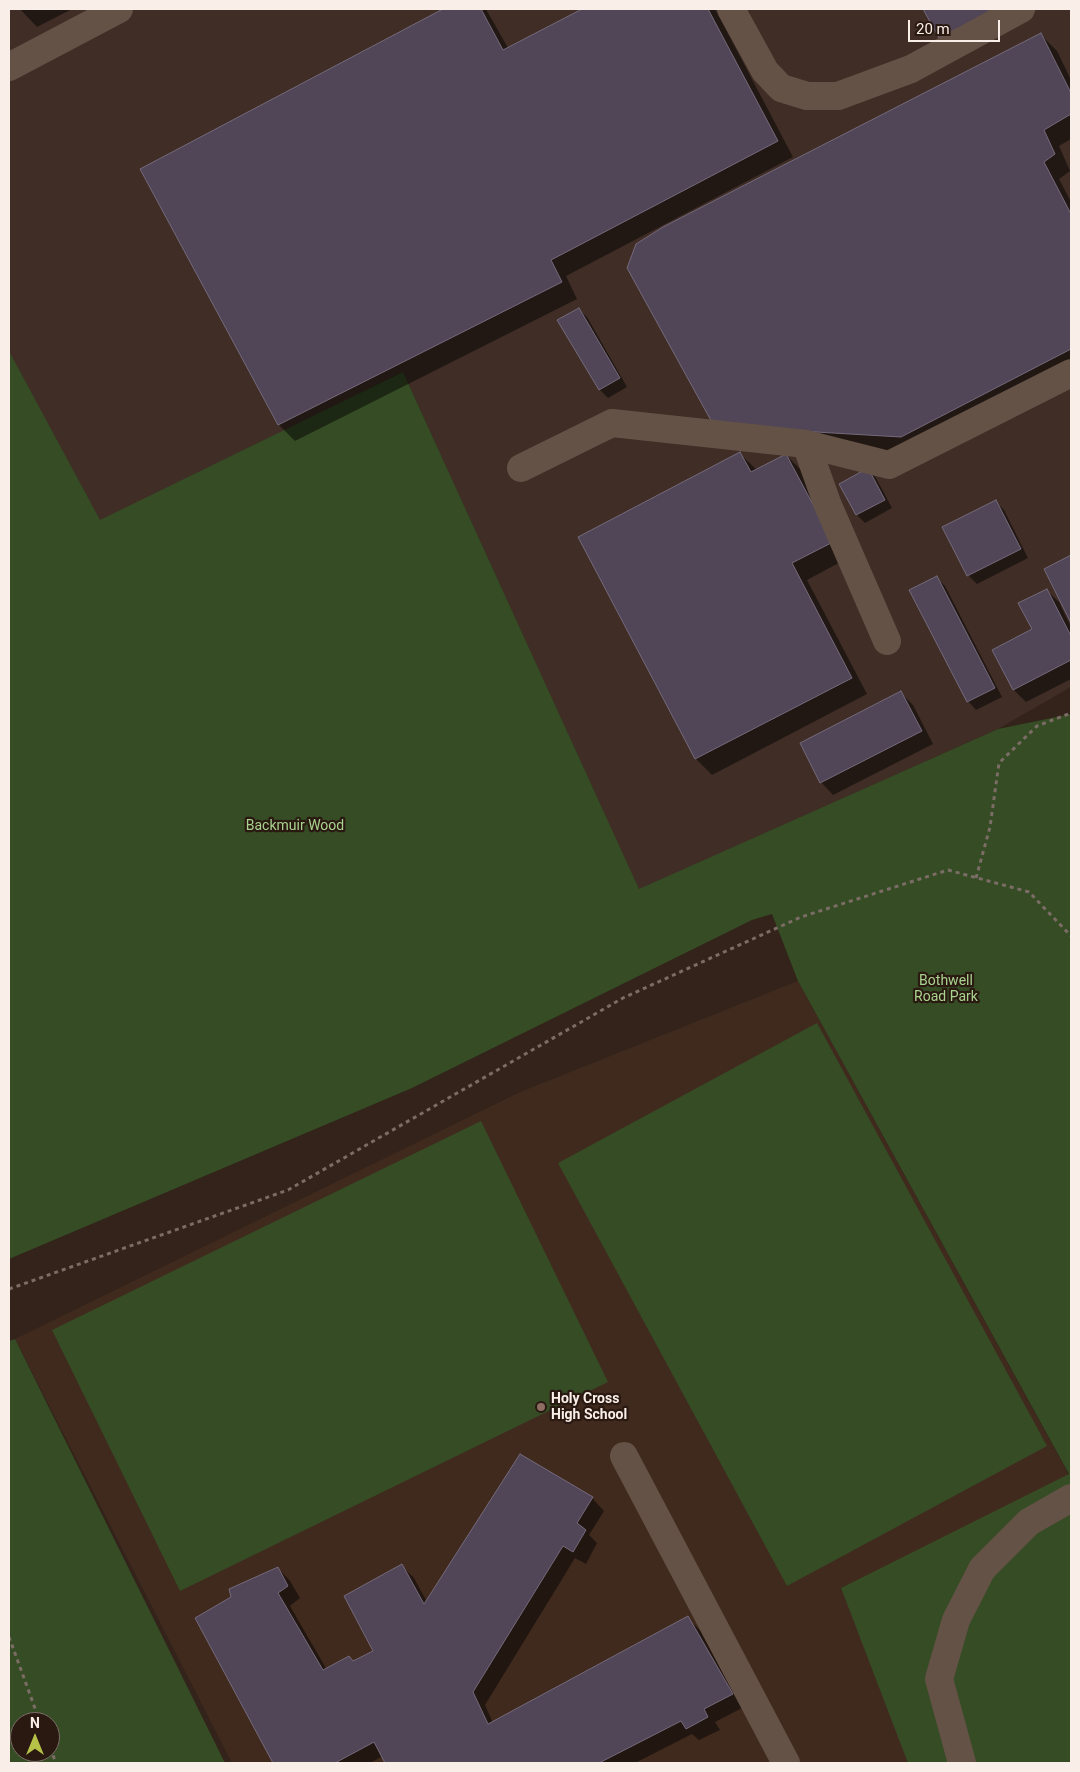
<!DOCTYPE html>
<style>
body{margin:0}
#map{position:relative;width:1080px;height:1772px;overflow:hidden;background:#33231a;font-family:Roboto,sans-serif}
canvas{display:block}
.frame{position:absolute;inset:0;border:10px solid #f9eee8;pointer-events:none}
.north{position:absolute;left:10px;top:1712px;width:50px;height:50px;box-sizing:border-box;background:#291911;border:1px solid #7c6e67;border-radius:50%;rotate:0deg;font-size:14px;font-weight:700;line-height:20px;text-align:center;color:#f9eee8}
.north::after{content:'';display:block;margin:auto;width:18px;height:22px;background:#b6c148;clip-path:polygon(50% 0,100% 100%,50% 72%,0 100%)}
.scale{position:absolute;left:908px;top:20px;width:92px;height:22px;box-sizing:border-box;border:2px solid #f9eee8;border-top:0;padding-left:6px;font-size:15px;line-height:18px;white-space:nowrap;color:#f9eee8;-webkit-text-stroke:4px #291911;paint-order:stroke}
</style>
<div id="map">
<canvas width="1080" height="1772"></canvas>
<div class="frame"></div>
<div class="north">N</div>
<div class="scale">20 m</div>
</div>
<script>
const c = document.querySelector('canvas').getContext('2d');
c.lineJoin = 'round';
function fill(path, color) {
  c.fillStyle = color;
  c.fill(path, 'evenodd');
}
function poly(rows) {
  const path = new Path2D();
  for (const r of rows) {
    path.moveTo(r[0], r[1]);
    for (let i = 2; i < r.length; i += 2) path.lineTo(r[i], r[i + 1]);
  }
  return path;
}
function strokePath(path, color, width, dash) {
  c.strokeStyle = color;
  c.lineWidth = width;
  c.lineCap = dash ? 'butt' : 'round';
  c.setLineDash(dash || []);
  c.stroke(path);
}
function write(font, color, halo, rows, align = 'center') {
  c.font = font + ' Roboto,sans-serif';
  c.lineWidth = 4.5;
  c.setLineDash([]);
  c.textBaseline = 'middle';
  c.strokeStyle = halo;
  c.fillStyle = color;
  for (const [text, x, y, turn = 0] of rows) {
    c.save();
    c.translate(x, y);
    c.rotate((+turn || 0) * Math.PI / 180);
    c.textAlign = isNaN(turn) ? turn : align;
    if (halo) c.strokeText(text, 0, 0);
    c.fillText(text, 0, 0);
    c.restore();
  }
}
fill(poly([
 [9,9,1071,9,1071,687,998,729,639,890,403,372,100,521,9,352]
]), '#3f2d26');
fill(poly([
 [798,981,1069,1475,841,1588,919,1763,232,1763,15,1339,518,1093]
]), '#402a1e');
fill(poly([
 [9,351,100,520,403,372,639,889,998,729,1071,714,1071,1763,908,1763,841,1588,1069,1474,798,981,772,914,752,920,412,1088,9,1259],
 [817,1023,1047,1446,787,1586,558,1163],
 [481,1121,608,1382,180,1591,52,1330],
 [15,1339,225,1763,9,1763,9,1341],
 [20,1722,50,1722,50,1752,20,1752]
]), '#354c25');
fill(poly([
 [20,9,72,9,37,27],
 [446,9,486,9,508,48,585,9,715,9,793,157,566,276,577,299,295,441,279,425,141,170],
 [925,9,1025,9,940,38],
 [1041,35,1057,51,1071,80,1071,139,1059,146,1070,171,1059,179,1071,202,1071,373,917,452,732,441],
 [578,309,587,317,627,387,608,398,600,390,559,320],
 [740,454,757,470,786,455,802,471,848,558,807,580,867,694,712,775,696,759,580,538],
 [868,470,876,478,892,508,865,523,857,515,841,484],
 [996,502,1004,510,1028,558,977,584,968,575,944,527],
 [1071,557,1071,621,1046,570],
 [937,578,945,586,1002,697,976,710,968,701,911,591],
 [1046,590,1059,602,1071,627,1071,679,1026,702,1014,690,993,650,1033,630],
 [901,693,913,705,933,744,833,795,821,782],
 [592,1498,604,1511,589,1535,597,1543,586,1564,575,1558,485,1705,493,1723,687,1618,700,1630,744,1707,715,1722,720,1730,699,1740,692,1734,635,1763,387,1763,383,1756,370,1763,275,1763,197,1619,278,1568,290,1581,300,1598,290,1606,327,1670,354,1663,375,1651,402,1566,414,1578,427,1602]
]), '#0007');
const building = poly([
 [443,9,481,9,503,50,582,9,708,9,778,141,551,260,562,282,278,425,140,169,443,9],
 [923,9,996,9,939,38,923,9],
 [1041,33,1071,93,1071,114,1044,130,1055,154,1044,162,1071,214,1071,349,901,437,714,426,627,268,636,244,663,227,1041,33],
 [579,308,620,378,599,390,557,320,579,308],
 [740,452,751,472,786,454,833,542,792,563,852,678,695,759,578,537,740,452],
 [868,468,885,500,856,515,839,484,868,468],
 [996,500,1021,549,967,576,942,527,996,500],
 [1071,555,1071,623,1044,569,1071,555],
 [937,576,995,688,967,702,909,590,937,576],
 [1047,589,1071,636,1071,660,1013,690,992,650,1032,629,1018,603,1047,589],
 [901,691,922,731,820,783,800,743,901,691],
 [520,1454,593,1497,577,1523,586,1530,573,1552,563,1546,473,1692,488,1724,688,1616,733,1694,704,1709,708,1717,686,1729,681,1721,599,1763,385,1763,374,1742,335,1763,273,1763,195,1618,231,1597,229,1589,278,1567,288,1586,278,1593,323,1670,349,1656,353,1661,373,1651,344,1596,402,1564,424,1604,520,1454]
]);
fill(building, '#504657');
strokePath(building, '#746a7b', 1);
strokePath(poly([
 [976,878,990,827,999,763,1037,726,1071,713],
 [9,1289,288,1190,623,998,801,917,948,870,1029,892,1071,936],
 [9,1637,40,1722],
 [50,1748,56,1763]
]), '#7b6d65', 3, [4, 4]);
strokePath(poly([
 [731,9,765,71,781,88,807,96,838,96,911,69,1021,9],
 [9,67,119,9],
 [806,444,827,503,887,641],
 [521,468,612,423,806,444,889,465,1071,373],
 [624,1456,786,1763],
 [962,1763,939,1679,956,1620,982,1569,1029,1522,1071,1498]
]), '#655246', 28);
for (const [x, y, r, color] of [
 [541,1407,5,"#8d6e63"]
]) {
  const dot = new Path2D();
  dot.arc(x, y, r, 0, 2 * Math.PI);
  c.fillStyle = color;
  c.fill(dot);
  strokePath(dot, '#291911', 2);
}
write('14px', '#a9d38f', '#291911', [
 ["Backmuir Wood",295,826],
 ["Bothwell",946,981],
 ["Road Park",946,997]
]);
write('bold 14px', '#f9eee8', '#291911', [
 ["Holy Cross",551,1399],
 ["High School",551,1415]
], 'left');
</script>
